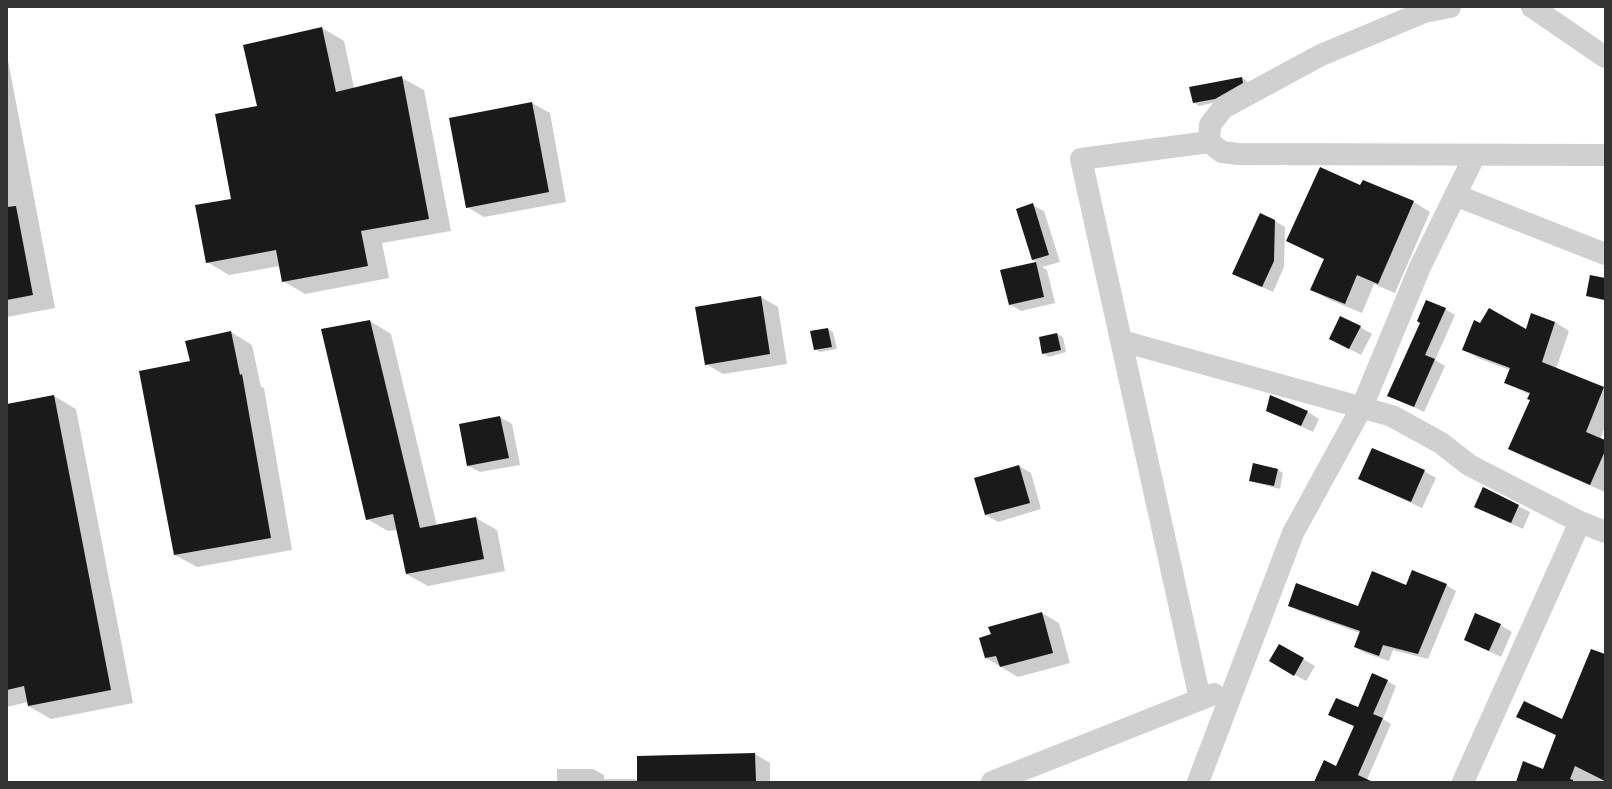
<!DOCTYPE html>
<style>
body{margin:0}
#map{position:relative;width:1612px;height:789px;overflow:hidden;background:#fff;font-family:"Varela Round",sans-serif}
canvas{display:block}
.frame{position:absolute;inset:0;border:8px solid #333;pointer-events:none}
</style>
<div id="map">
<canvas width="1612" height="789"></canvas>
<div class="frame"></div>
</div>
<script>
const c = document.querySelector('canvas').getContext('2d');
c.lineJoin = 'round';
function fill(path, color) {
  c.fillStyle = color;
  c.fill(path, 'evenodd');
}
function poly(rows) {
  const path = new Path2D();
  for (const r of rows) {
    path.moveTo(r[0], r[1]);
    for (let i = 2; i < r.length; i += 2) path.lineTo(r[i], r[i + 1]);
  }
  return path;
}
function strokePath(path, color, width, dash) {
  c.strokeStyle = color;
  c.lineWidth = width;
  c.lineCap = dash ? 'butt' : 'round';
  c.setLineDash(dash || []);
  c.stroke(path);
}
fill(poly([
 [322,28,344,41,354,88,402,78,424,90,451,231,382,243,389,278,305,294,283,281,280,266,229,275,207,262,233,199,258,107],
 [7,55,55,308,7,317],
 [1242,78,1247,81,1248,86,1221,101,1199,106,1194,102],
 [532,103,550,113,566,202,484,217,467,207,450,119],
 [1363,181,1414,202,1430,212,1395,293,1374,284,1362,313,1328,299,1312,290,1325,260,1288,241,1361,186],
 [1032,205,1044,211,1060,262,1042,267,1047,270,1055,303,1021,311,1009,304,1002,270,1037,262,1032,260],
 [1275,221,1285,227,1284,267,1273,292,1234,274],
 [1605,279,1605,301,1587,295],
 [761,297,778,307,787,364,723,374,706,364],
 [1445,309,1455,315,1435,360,1445,366,1424,412,1389,395],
 [1532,315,1555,322,1569,331,1556,369,1605,389,1605,427,1600,439,1605,442,1605,492,1524,457,1509,449,1531,400,1530,395,1506,383,1510,370,1478,358,1464,350,1480,324,1527,331],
 [370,321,391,334,437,526,476,518,497,530,505,571,428,586,406,574,397,530,388,531,367,519],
 [1360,327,1372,334,1361,355,1342,345],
 [828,329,833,332,837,349,820,352,815,349],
 [231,332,252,345,261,387,264,388,292,550,197,567,175,555,191,362],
 [1057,334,1063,337,1066,352,1049,357,1043,353],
 [54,396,76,409,133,703,51,719,28,706,28,702,7,707,7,406],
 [1267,410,1308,412,1319,419,1313,432],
 [500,417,512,424,520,465,480,472,468,466],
 [1254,465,1278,470,1283,473,1280,489,1256,483,1250,480],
 [1019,466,1031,473,1041,509,998,522,986,515,975,478],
 [1424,471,1436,478,1422,508,1359,479],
 [1518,506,1530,512,1523,529,1475,507],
 [1446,585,1456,591,1428,659,1393,650,1389,661,1365,653,1355,647,1360,633,1299,611,1289,605,1358,607,1406,586],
 [1042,613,1059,623,1070,663,1018,677,986,658,992,635],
 [1500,625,1512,632,1501,657,1465,640],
 [1279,645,1315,666,1306,681,1270,661],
 [1605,656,1605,782,1517,782,1543,770,1557,736,1518,717,1563,720],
 [1387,681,1396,686,1383,719,1391,724,1366,782,1317,782,1337,767,1355,726,1358,709],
 [755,754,770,763,770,782,557,782,557,769,593,769,604,775,604,779,635,779,638,781,638,757]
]), '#0003');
fill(poly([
 [322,27,336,92,402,76,429,219,361,231,368,266,282,282,276,250,206,263,195,205,231,199,215,114,257,106,243,45],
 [1242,77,1243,83,1215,99,1193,103,1189,87],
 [532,102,549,192,466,208,449,118],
 [1320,167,1360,185,1363,180,1414,201,1378,284,1357,275,1345,304,1310,290,1324,259,1286,241],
 [1033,203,1049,255,1032,260,1016,209],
 [16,206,33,295,7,300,7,207],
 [1260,213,1275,220,1274,261,1262,287,1232,274],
 [1036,262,1044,297,1009,305,1000,270],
 [1590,275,1605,278,1605,300,1586,296],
 [761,296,770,354,705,365,695,307],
 [1426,300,1446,308,1425,355,1435,359,1414,407,1387,396,1420,323,1417,321],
 [1489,308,1526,329,1531,313,1555,322,1542,362,1604,387,1586,432,1605,440,1605,451,1590,485,1508,449,1530,400,1527,399,1530,393,1504,383,1510,368,1462,350,1474,320,1480,323],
 [1340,316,1361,326,1349,349,1329,339],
 [370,320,420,528,476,517,484,559,406,574,393,514,366,520,321,329],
 [828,328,832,347,814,350,810,331],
 [231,331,240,375,242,374,271,538,174,555,139,371,190,361,185,341],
 [1057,333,1061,350,1042,354,1039,337],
 [54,395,111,690,28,706,24,686,7,690,7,404],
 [1270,395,1308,411,1301,426,1266,411],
 [500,416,509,458,467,466,459,424],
 [1372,448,1425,470,1411,502,1358,479],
 [1253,463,1278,469,1274,486,1249,481],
 [1019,465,1030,503,985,515,974,478],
 [1483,487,1519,505,1511,523,1474,507],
 [1412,570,1447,584,1418,654,1383,645,1379,656,1354,647,1360,631,1288,606,1296,583,1358,606,1372,571,1406,585],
 [1042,612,1053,653,1000,667,996,656,985,658,979,638,991,634,988,627],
 [1475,613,1501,624,1489,651,1464,640],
 [1279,644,1304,658,1294,676,1269,661],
 [1591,649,1605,654,1605,781,1575,766,1570,779,1573,780,1573,782,1516,782,1523,761,1543,769,1556,735,1516,717,1524,701,1562,719],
 [1372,673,1388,680,1373,714,1383,718,1358,775,1373,782,1314,782,1324,760,1336,766,1354,726,1328,715,1336,698,1358,707],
 [755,753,756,782,637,782,637,756]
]), '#1a1a1a');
strokePath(poly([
 [1532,7,1605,57],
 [1209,142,1210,125,1223,108,1321,55,1424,12,1450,7],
 [1455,195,1605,254],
 [1122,341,1392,416,1441,443,1469,465,1580,522,1605,532],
 [1200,699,1081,159,1209,142,1222,152,1239,154,1605,155],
 [992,782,1214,694],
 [1198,782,1293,533,1362,407,1420,267,1475,155],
 [1463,782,1580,522]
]), '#d0d0d0', 22);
</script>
